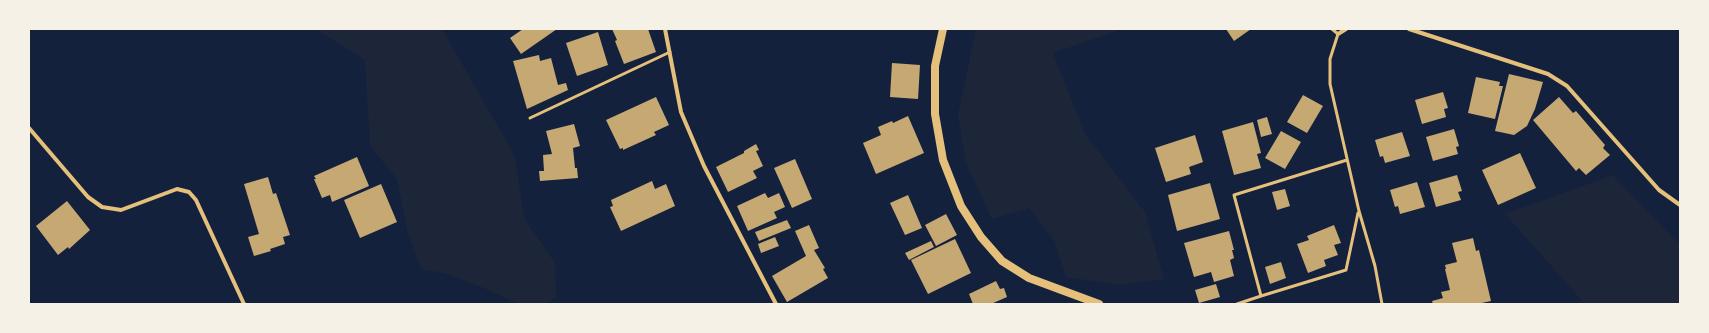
<!DOCTYPE html>
<style>
body{margin:0}
#map{position:relative;width:1709px;height:333px;overflow:hidden;background:#14213d;font-family:Inter,sans-serif}
canvas{display:block}
.frame{position:absolute;inset:0;border:30px solid #f6f1e7;pointer-events:none}
</style>
<div id="map">
<canvas width="1709" height="333"></canvas>
<div class="frame"></div>
</div>
<script>
const c = document.querySelector('canvas').getContext('2d');
c.lineJoin = 'round';
function fill(path, color) {
  c.fillStyle = color;
  c.fill(path, 'evenodd');
}
function poly(rows) {
  const path = new Path2D();
  for (const r of rows) {
    path.moveTo(r[0], r[1]);
    for (let i = 2; i < r.length; i += 2) path.lineTo(r[i], r[i + 1]);
  }
  return path;
}
function strokePath(path, color, width, dash) {
  c.strokeStyle = color;
  c.lineWidth = width;
  c.lineCap = dash ? 'butt' : 'round';
  c.setLineDash(dash || []);
  c.stroke(path);
}
fill(poly([
 [315,29,442,29,515,156,524,218,555,263,556,297,545,304,518,304,484,288,444,273,421,269,408,233,397,179,370,146,365,60],
 [976,29,1123,29,1053,53,1085,134,1145,212,1164,279,1119,285,1066,277,1055,242,1029,208,992,219,966,163,958,115],
 [1613,175,1680,245,1680,304,1585,304,1505,214]
]), '#1d2539');
fill(poly([
 [523,29,557,29,521,54,510,38],
 [612,29,648,29,656,52,624,64,615,41,617,40],
 [1226,29,1251,29,1234,41],
 [598,32,608,65,577,76,566,43],
 [539,55,540,61,551,58,558,85,566,83,568,90,527,109,513,61],
 [892,63,920,65,918,99,890,97],
 [1509,74,1543,82,1535,109,1527,126,1514,135,1495,131],
 [1476,77,1500,82,1499,86,1503,86,1495,119,1468,113],
 [1443,92,1448,108,1444,109,1446,117,1422,124,1415,100],
 [1303,95,1323,106,1307,133,1287,122],
 [656,97,669,125,654,132,656,135,623,150,623,148,620,149,606,120],
 [1559,97,1573,113,1576,111,1605,145,1603,148,1610,155,1586,175,1579,168,1576,171,1533,120],
 [908,116,924,153,876,174,863,143,881,135,878,127,892,121,893,123],
 [1267,117,1272,134,1261,137,1257,120],
 [1253,122,1261,153,1257,154,1261,168,1234,175,1222,131],
 [574,124,580,146,573,148,575,168,577,168,578,178,540,181,539,171,544,171,543,155,552,154,546,131],
 [1454,129,1459,146,1456,147,1458,154,1433,161,1426,137],
 [1281,131,1301,142,1285,169,1265,158],
 [1402,132,1410,156,1385,163,1383,156,1380,157,1375,140],
 [1195,135,1203,162,1189,167,1191,174,1166,182,1155,148],
 [756,144,759,150,756,151,763,166,753,171,757,178,728,192,716,167,744,153,744,151],
 [1520,153,1536,188,1498,205,1482,170],
 [357,157,369,186,332,202,330,195,322,198,314,179,316,179,314,176],
 [795,159,812,199,792,208,774,168],
 [1457,175,1462,191,1458,192,1461,200,1436,207,1429,183],
 [268,177,273,194,276,193,290,235,283,237,285,244,270,249,271,251,254,256,248,237,259,234,244,184],
 [652,181,655,189,666,184,675,206,621,231,610,207,613,206,611,200],
 [1417,182,1425,207,1400,214,1398,206,1395,207,1390,190],
 [1210,183,1220,219,1177,231,1168,195],
 [381,184,397,222,360,238,344,200],
 [1285,189,1290,206,1277,210,1272,192],
 [765,193,768,198,779,193,785,207,774,212,777,218,748,231,737,206],
 [908,195,922,228,905,235,890,203],
 [67,201,90,230,69,249,68,247,58,255,36,226],
 [946,214,957,235,936,246,925,225],
 [787,220,791,228,759,241,755,232],
 [809,225,819,248,814,250,825,268,823,269,828,278,787,302,772,276,806,256,795,231],
 [1334,225,1341,243,1334,245,1338,255,1324,260,1326,266,1308,273,1297,244,1309,240,1307,236],
 [1229,231,1234,250,1232,250,1234,258,1230,260,1234,276,1214,282,1211,272,1194,277,1184,243],
 [775,237,779,246,761,253,758,244],
 [1473,238,1476,251,1479,250,1491,301,1477,304,1433,304,1432,301,1443,298,1441,292,1450,290,1445,269,1446,269,1445,265,1457,262,1452,243],
 [955,239,971,273,928,294,911,260],
 [931,241,934,247,909,260,905,253],
 [1281,262,1286,278,1270,284,1265,267],
 [996,281,1000,289,1004,288,1007,297,991,304,973,304,969,294],
 [1216,284,1220,297,1199,303,1195,290]
]), '#c6a872');
strokePath(poly([
 [1332,29,1338,34,1330,59,1330,84,1359,211,1375,266,1382,304],
 [530,118,670,52],
 [1261,296,1346,270,1358,213],
 [1237,304,1261,296,1234,195,1347,160]
]), '#e5c07b', 3);
strokePath(poly([
 [665,29,681,112,704,166,776,304],
 [1409,29,1548,74,1567,86,1659,190,1680,205],
 [1338,34,1346,29],
 [29,128,88,197,102,207,121,210,177,189,189,192,196,200,244,304]
]), '#e5c07b', 4);
strokePath(poly([
 [943,29,935,66,935,114,943,160,961,206,981,237,1002,261,1029,278,1099,304]
]), '#e5c07b', 8);
</script>
